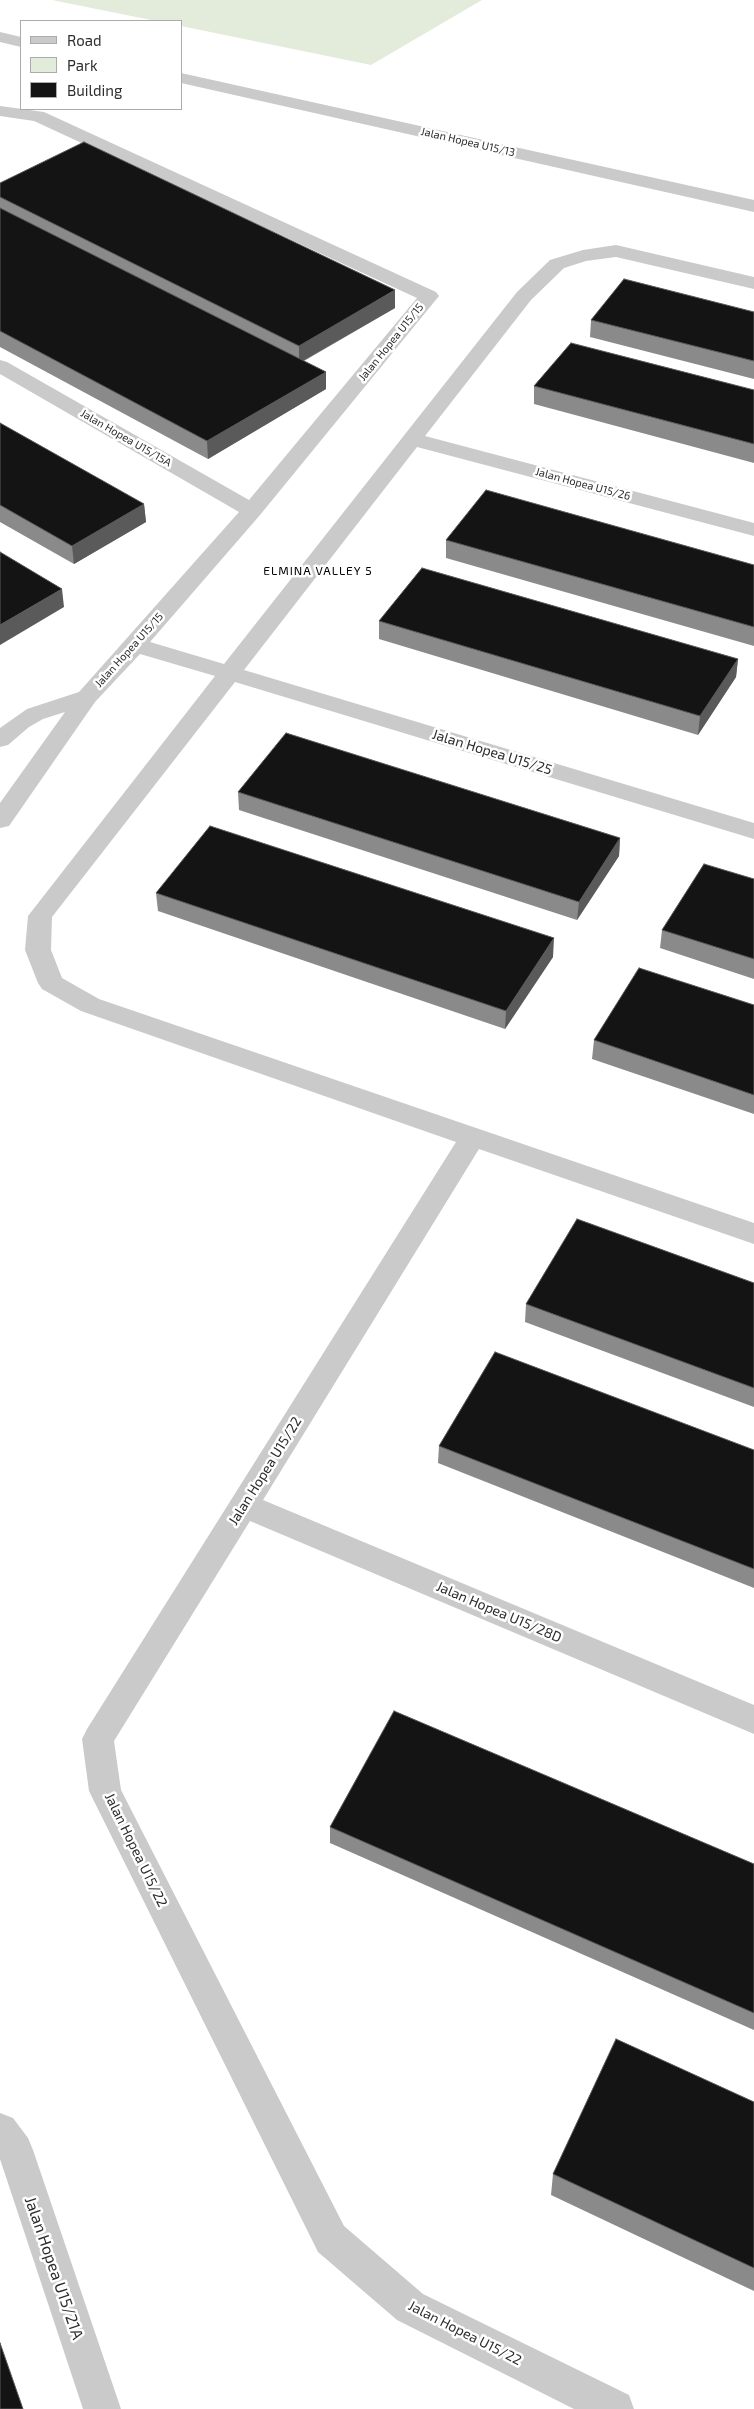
<!DOCTYPE html>
<style>
body{margin:0}
#map{position:relative;width:754px;height:2409px;overflow:hidden;background:#fff;font-family:"Exo 2",sans-serif}
canvas{display:block}
.legend{position:absolute;left:20px;top:20px;width:162px;height:90px;box-sizing:border-box;background:#fff;border:1px solid #ababab;margin:0;padding:6px 9px;list-style:none;font-size:15px;color:#2d2d2d}
.legend li{display:flex;align-items:center;gap:10px;height:25px}
.legend b{width:25px;border:1px solid #ababab}
</style>
<div id="map">
<canvas width="754" height="2409"></canvas>
<ul class="legend">
<li><b style="height:6px;background:#cacaca"></b>Road</li>
<li><b style="height:14px;background:#e3ebda"></b>Park</li>
<li><b style="height:14px;background:#141414"></b>Building</li>
</ul>
</div>
<script>
const c = document.querySelector('canvas').getContext('2d');
c.lineJoin = 'round';
function fill(path, color) {
  c.fillStyle = color;
  c.fill(path, 'evenodd');
}
function poly(rows) {
  const path = new Path2D();
  for (const r of rows) {
    path.moveTo(r[0], r[1]);
    for (let i = 2; i < r.length; i += 2) path.lineTo(r[i], r[i + 1]);
  }
  return path;
}
function strokePath(path, color, width, dash) {
  c.strokeStyle = color;
  c.lineWidth = width;
  c.lineCap = dash ? 'butt' : 'round';
  c.setLineDash(dash || []);
  c.stroke(path);
}
function write(font, color, halo, rows, align = 'center') {
  c.font = font + ' "Exo 2",sans-serif';
  c.lineWidth = 5;
  c.setLineDash([]);
  c.textBaseline = 'middle';
  c.strokeStyle = halo;
  c.fillStyle = color;
  for (const [text, x, y, turn = 0] of rows) {
    c.save();
    c.translate(x, y);
    c.rotate((+turn || 0) * Math.PI / 180);
    c.textAlign = isNaN(turn) ? turn : align;
    if (halo) c.strokeText(text, 0, 0);
    c.fillText(text, 0, 0);
    c.restore();
  }
}
fill(poly([
 [52,0,482,0,371,65,181,26,181,21,156,21]
]), '#e3ebda');
fill(poly([
 [0,106,44,112,436,292,439,296,260,515,150,642,224,664,517,292,550,260,583,250,616,245,754,277,754,289,616,257,586,261,564,268,531,300,425,436,754,523,754,536,417,447,244,670,754,823,754,839,235,682,52,917,51,950,62,978,99,999,754,1223,754,1244,479,1149,263,1500,754,1705,754,1734,250,1521,114,1741,121,1790,344,2226,423,2294,629,2395,634,2409,574,2409,397,2320,318,2252,89,1791,82,1739,87,1729,456,1142,81,1011,42,989,38,983,25,950,28,916,215,676,140,654,95,702,9,826,0,828,0,803,65,712,43,719,29,727,8,745,0,747,0,728,27,709,79,692,239,512,0,374,0,360,7,362,249,500,417,298,34,121,0,116,0,106],
 [0,2113,13,2118,28,2138,33,2150,121,2409,83,2409,0,2159,0,2113]
]), '#cacaca');
fill(poly([
 [0,32,21,37,21,47,0,42,0,32],
 [181,73,754,200,754,212,181,83,181,73]
]), '#cacaca');
fill(poly([
 [0,183,395,308,304,361,326,372,326,389,208,459,0,347],
 [754,312,754,379,590,337,591,320],
 [534,386,754,390,754,463,534,404],
 [0,423,144,504,146,522,74,564,0,522],
 [446,540,754,565,754,646,446,558],
 [379,621,738,659,736,677,698,735,379,639],
 [238,792,620,838,619,856,577,920,239,810],
 [754,879,754,979,660,948,662,930],
 [156,893,553,957,505,1029,158,911],
 [754,1005,754,1114,592,1059,594,1040],
 [754,1283,754,1407,525,1322,526,1304],
 [439,1446,754,1450,754,1588,438,1463],
 [330,1827,754,1864,754,2030,330,1843],
 [754,2102,754,2291,551,2195,553,2174]
]), '#8a8a8a');
fill(poly([
 [395,290,395,308,299,363,299,346],
 [326,372,326,389,208,459,207,441],
 [144,504,146,522,74,564,72,546],
 [62,589,64,607,0,645,0,625],
 [738,659,736,677,698,735,700,716],
 [620,838,619,856,577,920,579,902],
 [554,938,553,957,505,1029,506,1011]
]), '#5a5a5a');
const building = poly([
 [84,142,395,290,299,346,0,197,0,183,84,142],
 [0,208,326,372,207,441,0,331,0,208],
 [624,279,754,312,754,361,591,320,624,279],
 [571,343,754,390,754,444,534,386,571,343],
 [0,423,144,504,72,546,0,505,0,423],
 [486,490,754,565,754,627,446,540,486,490],
 [0,552,62,589,0,625,0,552],
 [422,568,738,659,700,716,379,621,422,568],
 [286,733,620,838,579,902,238,792,286,733],
 [210,826,554,938,506,1011,156,893,210,826],
 [704,864,754,879,754,959,662,930,704,864],
 [639,968,754,1005,754,1095,594,1040,639,968],
 [577,1219,754,1283,754,1388,526,1304,577,1219],
 [495,1352,754,1450,754,1569,439,1446,495,1352],
 [394,1711,754,1864,754,2013,330,1827,394,1711],
 [616,2039,754,2102,754,2268,553,2174,616,2039],
 [0,2343,23,2409,0,2409,0,2343]
]);
fill(building, '#141414');
strokePath(building, '#5a5a5a', 1);
write('11px', '#2d2d2d', '#fff', [
 ["Jalan Hopea U15/13",468,142,13],
 ["Jalan Hopea U15/15",391,342,-51],
 ["Jalan Hopea U15/15A",126,438,30],
 ["Jalan Hopea U15/26",583,484,15],
 ["Jalan Hopea U15/15",129,650,-48]
]);
c.letterSpacing = '1px';
write('12px', '#000', '#fff', [
 ["ELMINA VALLEY 5",318,571]
]);
c.letterSpacing = '0px';
write('14px', '#2d2d2d', '#fff', [
 ["Jalan Hopea U15/25",492,752,17],
 ["Jalan Hopea U15/22",265,1471,-58],
 ["Jalan Hopea U15/28D",499,1612,23],
 ["Jalan Hopea U15/22",136,1850,64],
 ["Jalan Hopea U15/22",465,2333,27]
]);
write('16px', '#2d2d2d', '#fff', [
 ["Jalan Hopea U15/21A",54,2268,71]
]);
</script>
